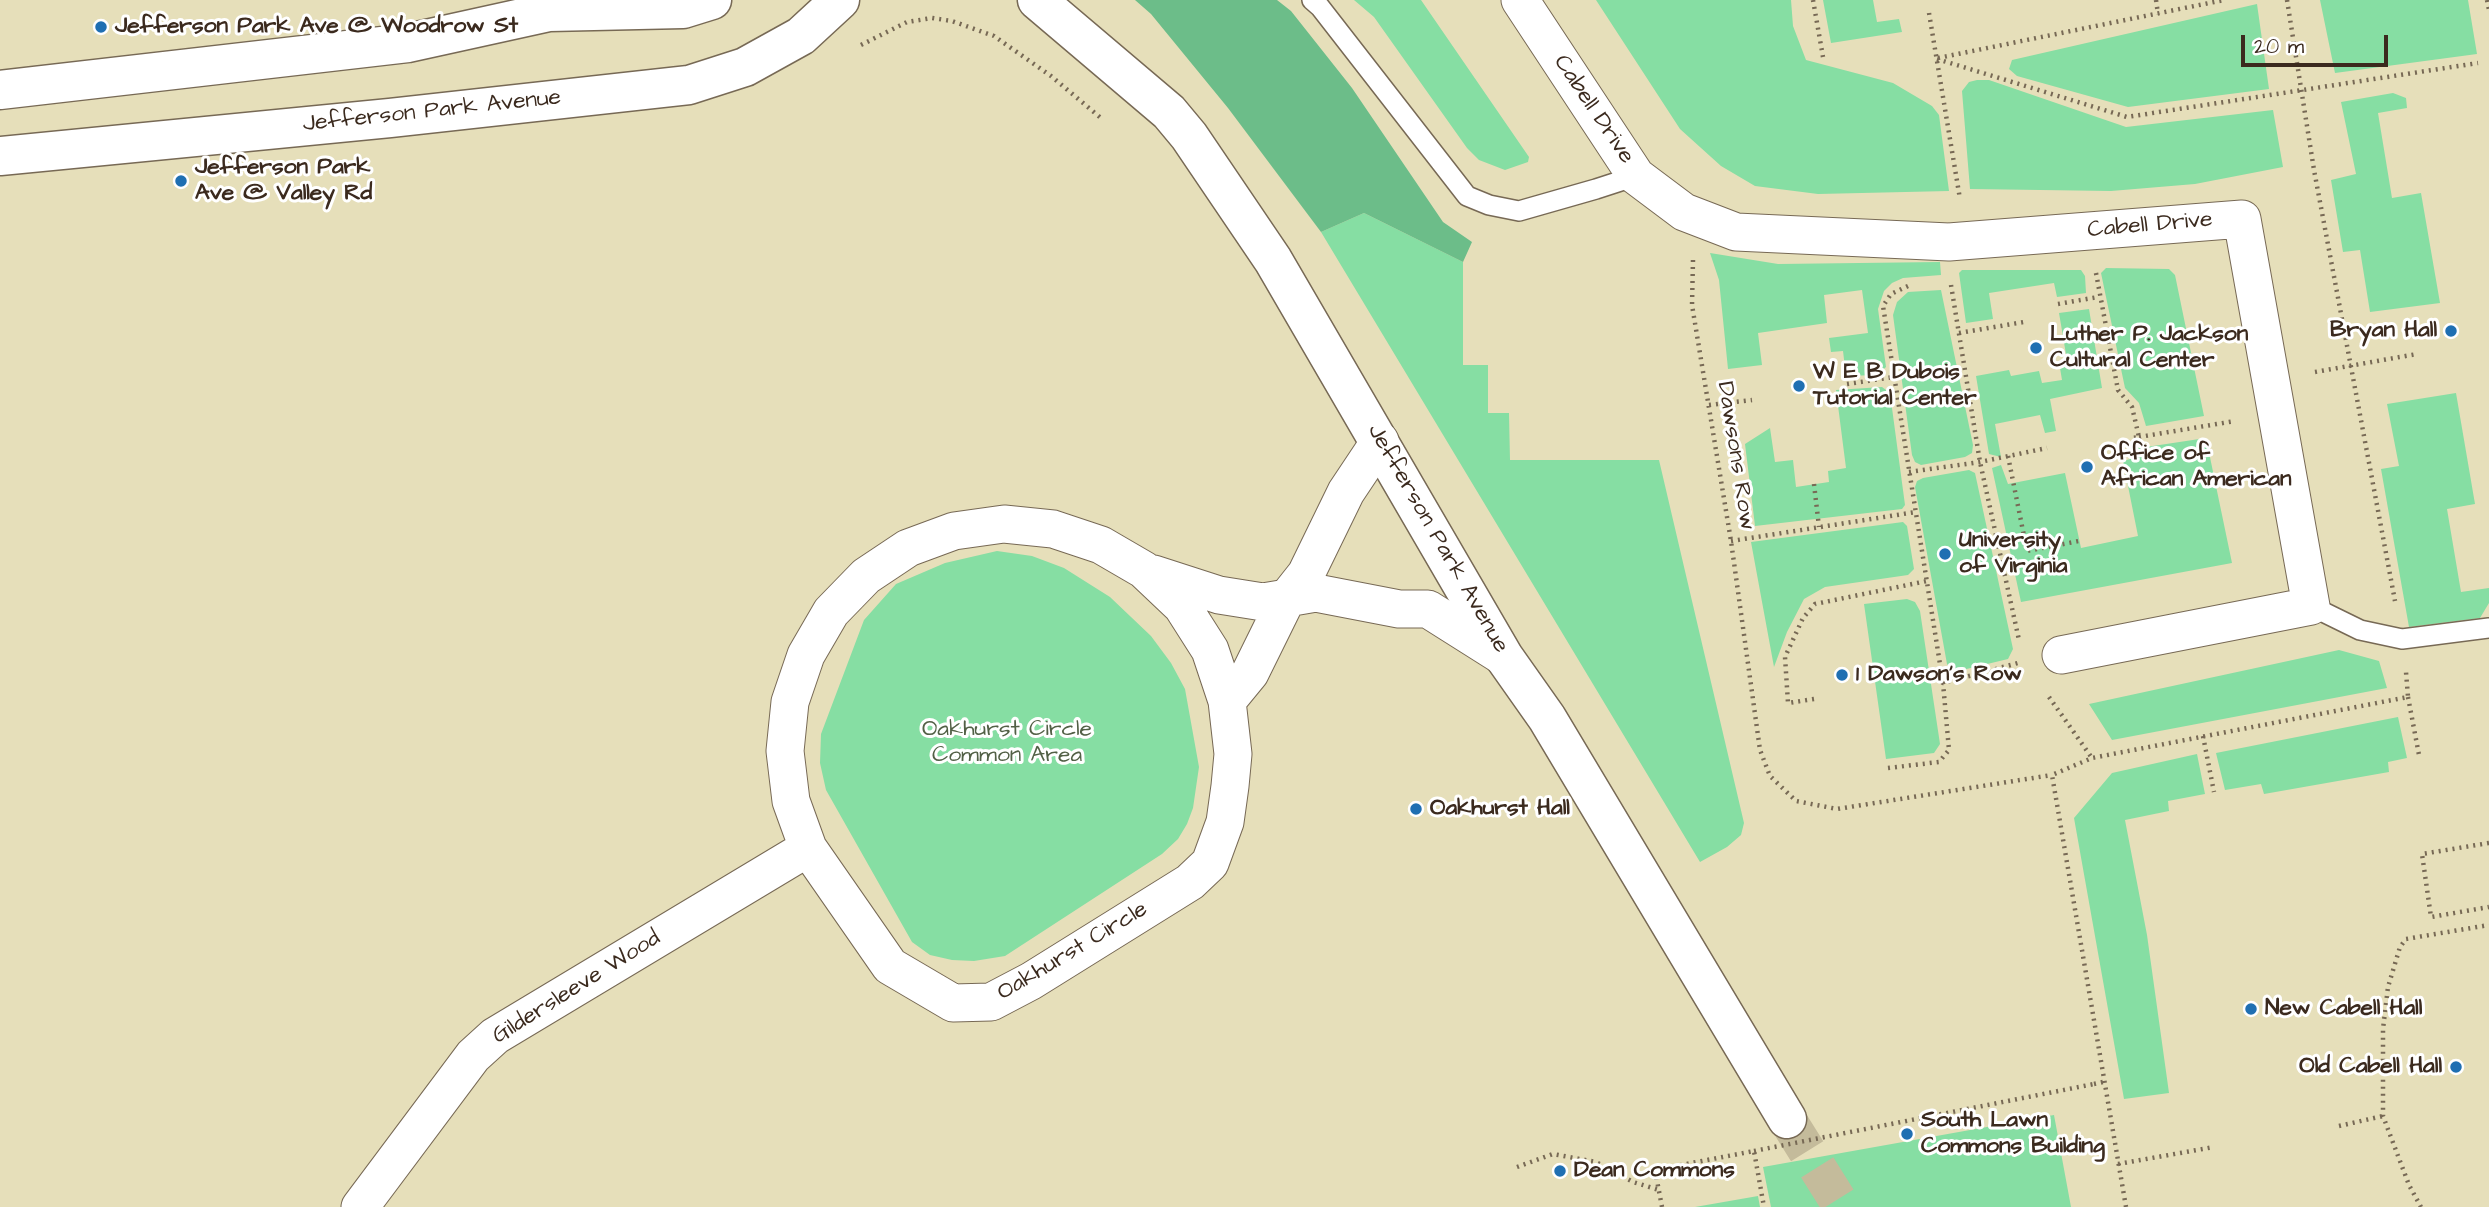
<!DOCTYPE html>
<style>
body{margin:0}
#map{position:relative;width:2489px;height:1207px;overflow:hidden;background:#e6dfba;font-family:"Architects Daughter",sans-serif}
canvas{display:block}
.scale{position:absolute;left:2241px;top:35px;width:147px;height:32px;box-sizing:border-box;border:4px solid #3b2a1e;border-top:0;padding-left:9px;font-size:21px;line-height:24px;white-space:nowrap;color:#3b2a1e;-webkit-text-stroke:5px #fff;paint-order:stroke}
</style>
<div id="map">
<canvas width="2489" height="1207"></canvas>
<div class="scale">20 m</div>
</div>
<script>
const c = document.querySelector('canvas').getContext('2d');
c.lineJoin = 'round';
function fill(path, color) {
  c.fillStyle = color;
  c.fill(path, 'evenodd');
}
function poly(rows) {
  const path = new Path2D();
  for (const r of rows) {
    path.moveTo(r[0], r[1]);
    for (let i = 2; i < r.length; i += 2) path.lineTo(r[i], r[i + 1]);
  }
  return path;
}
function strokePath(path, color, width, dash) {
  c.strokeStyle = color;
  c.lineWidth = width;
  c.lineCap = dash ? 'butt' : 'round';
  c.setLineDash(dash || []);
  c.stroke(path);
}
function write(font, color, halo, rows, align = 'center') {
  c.font = font + ' "Architects Daughter",sans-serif';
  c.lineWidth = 6;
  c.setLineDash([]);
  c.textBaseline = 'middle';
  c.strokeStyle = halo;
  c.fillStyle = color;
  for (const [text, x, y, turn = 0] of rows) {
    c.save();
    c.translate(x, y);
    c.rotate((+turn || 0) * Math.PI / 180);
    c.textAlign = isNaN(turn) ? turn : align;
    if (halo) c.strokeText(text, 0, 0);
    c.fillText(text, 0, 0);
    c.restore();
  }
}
fill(poly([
 [1354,0,1421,0,1529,157,1528,162,1505,170,1479,160,1467,148,1374,17],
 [1596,0,1791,0,1793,26,1806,60,1893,83,1932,106,1939,115,1949,191,1818,194,1755,186,1721,166,1680,129],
 [1823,0,1873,0,1877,22,1899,19,1902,32,1831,43],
 [2320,0,2468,0,2477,54,2335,73],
 [2257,4,2269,89,2128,107,2017,76,2009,69,2012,60],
 [1977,80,1989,80,2126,127,2273,110,2283,167,2195,184,2111,191,1970,189,1962,91,1969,82],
 [2393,93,2406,98,2407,108,2378,113,2392,198,2421,193,2440,303,2370,312,2360,250,2343,252,2331,180,2356,174,2341,102],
 [1364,213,1463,262,1463,365,1488,365,1488,413,1509,413,1510,460,1659,460,1744,823,1741,835,1727,847,1700,862,1321,232],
 [1710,253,1778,264,1940,262,1941,275,1903,278,1892,283,1884,291,1878,309,1886,367,1877,375,1846,376,1843,351,1831,352,1829,338,1868,333,1862,290,1824,295,1827,323,1758,333,1762,365,1728,369,1719,280],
 [2106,268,2169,269,2175,275,2204,416,2146,426,2139,403,2125,388,2101,273],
 [1962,270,2081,270,2085,276,2086,293,2057,297,2054,283,1989,293,1993,319,1966,323,1959,273],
 [1941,290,1973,445,1972,453,1965,457,1921,465,1915,462,1912,455,1893,315,1897,302,1908,292],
 [2089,309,2102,388,2050,399,2056,431,2045,433,2040,415,1995,424,2001,457,1989,454,1976,376,2009,370,2011,376,2039,371,2042,383,2062,380,2060,368,2068,366,2059,313],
 [1882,387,1890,393,1905,505,1902,509,1755,526,1745,444,1770,428,1775,462,1793,460,1796,487,1829,482,1828,471,1846,468,1836,390],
 [2456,393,2475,504,2447,509,2461,592,2489,588,2489,603,2480,618,2409,627,2381,469,2399,466,2387,404],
 [2206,438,2232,563,2021,602,1992,468,2001,465,2008,484,2065,473,2081,548,2138,536,2123,461,2134,458,2133,449],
 [1969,470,1975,473,2013,649,2008,659,1954,672,1947,664,1915,487,1917,481,1923,478],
 [1903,522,1907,526,1914,569,1908,575,1825,587,1804,599,1787,632,1774,667,1751,542],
 [997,551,1032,556,1064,568,1110,597,1151,636,1171,663,1185,689,1199,767,1193,808,1187,824,1178,839,1162,854,1005,956,974,961,952,960,930,955,912,942,826,790,820,763,821,734,864,620,896,584,945,563],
 [1907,599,1915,602,1920,611,1940,744,1934,753,1886,759,1864,604],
 [2339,650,2379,661,2387,688,2112,740,2089,704],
 [2398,717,2407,758,2388,762,2389,772,2264,794,2261,784,2225,790,2216,753],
 [2197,754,2205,794,2168,801,2169,811,2125,820,2147,935,2169,1093,2124,1099,2074,818,2112,773],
 [2054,1115,2071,1207,1771,1207,1763,1167],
 [1758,1196,1760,1207,1695,1207]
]), '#86dea3');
fill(poly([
 [1135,0,1277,0,1291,11,1352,88,1443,222,1472,242,1463,262,1364,213,1321,232,1228,108,1151,14]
]), '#6cbd89');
strokePath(poly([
 [1787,1119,1842,1207]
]), '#c4bb9b', 38, [38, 19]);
const service = poly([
 [1312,0,1320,7,1467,196,1489,205,1519,211,1596,189,1636,176],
 [2311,606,2360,630,2402,639,2489,628]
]);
const minor = poly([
 [1520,0,1636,176,1684,212,1736,232,1949,242,2242,219,2311,606,2061,655],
 [1004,524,1053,529,1101,545,1144,570,1182,606,1210,650,1227,701,1233,754,1230,786,1225,822,1210,863,1190,882,1031,981,991,1002,953,1003,890,966,808,848,791,801,785,751,790,702,806,655,831,612,866,576,908,548,954,531,1004,524],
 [1154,574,1219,595,1263,602,1287,598,1306,574,1346,492,1380,441],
 [1227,701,1250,673,1287,598,1316,593,1399,609,1428,609,1504,657],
 [360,1207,473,1056,495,1036,808,848]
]);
const secondary = poly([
 [1037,0,1169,112,1189,136,1273,260,1504,657,1547,718,1787,1119]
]);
const primary = poly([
 [0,90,408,43,549,12,683,9,712,0],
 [0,156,390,118,689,85,745,67,801,36,840,0]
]);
strokePath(service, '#776955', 22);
strokePath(minor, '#776955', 39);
strokePath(secondary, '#776955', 41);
strokePath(primary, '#776955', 41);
strokePath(poly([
 [1813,0,1823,57],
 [2156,0,2158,14],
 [2287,0,2314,170,2395,601],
 [2487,0,2489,10],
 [1929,13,1960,199],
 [861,45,907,22,932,18,952,21,994,36,1051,76,1102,119],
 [1938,58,2224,0],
 [1937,59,2127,117,2478,63],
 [1693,260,1692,305,1731,541,1760,750,1770,776,1796,801,1837,809,2052,775],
 [2096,273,2118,390,2132,407,2139,437,2131,438],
 [1951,285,1980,462,2019,640],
 [1908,286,1891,294,1883,306,1943,683,2018,663],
 [2058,304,2098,297],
 [1959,333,2024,322],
 [2315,372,2417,354],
 [1847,384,1894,377],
 [1709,405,1752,400],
 [2139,437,2235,421],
 [2008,456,2027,551,2079,541],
 [1909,472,1980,462,2047,448],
 [1814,484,1819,527],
 [1731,541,1916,512],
 [2049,697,2092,758],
 [2408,697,2419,755],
 [1814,699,1788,703,1785,657,1803,618,1815,604,1927,581],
 [2203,736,2214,792],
 [1888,768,1939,762,1949,750,1943,683],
 [2489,843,2422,854,2431,917,2489,907],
 [2094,1084,2103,1082],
 [2339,1126,2383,1116],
 [2118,1164,2214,1147],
 [1517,1167,1553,1154,1596,1162,1633,1182,1659,1190],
 [1662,1207,1655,1170,1754,1151,1764,1207],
 [2126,1207,2052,775,2092,758,2408,697,2406,672],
 [2421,1207,2409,1185,2383,1116,2383,1029,2388,987,2400,947,2406,939,2489,925]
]), '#776955', 4.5, [2, 5]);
strokePath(service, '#fff', 19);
strokePath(minor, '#fff', 37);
strokePath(secondary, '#fff', 38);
strokePath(primary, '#fff', 38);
strokePath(poly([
 [1754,1151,2094,1084]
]), '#776955', 4.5, [2, 5]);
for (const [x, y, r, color] of [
 [101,27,7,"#1f6fb2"],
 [181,181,7,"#1f6fb2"],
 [2451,331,7,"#1f6fb2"],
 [2036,348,7,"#1f6fb2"],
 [1799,386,7,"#1f6fb2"],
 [2087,467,7,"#1f6fb2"],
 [1945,554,7,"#1f6fb2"],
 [1842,675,7,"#1f6fb2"],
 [1416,809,7,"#1f6fb2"],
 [2251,1009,7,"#1f6fb2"],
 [2456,1067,7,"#1f6fb2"],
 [1907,1134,7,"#1f6fb2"],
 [1560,1171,7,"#1f6fb2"]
]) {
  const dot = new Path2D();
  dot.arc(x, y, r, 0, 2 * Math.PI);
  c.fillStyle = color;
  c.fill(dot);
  strokePath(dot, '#fff', 2.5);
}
write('bold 23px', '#3b2a1e', '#fff', [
 ["Jefferson Park Ave @ Woodrow St",115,27],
 ["Jefferson Park",195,168],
 ["Ave @ Valley Rd",195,194],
 ["Bryan Hall",2437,331,"right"],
 ["Luther P. Jackson",2050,335],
 ["Cultural Center",2050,361],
 ["W E B Dubois",1813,373],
 ["Tutorial Center",1813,399],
 ["Office of",2101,454],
 ["African American",2101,480],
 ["University",1959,541],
 ["of Virginia",1959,567],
 ["1 Dawson's Row",1856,675],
 ["Oakhurst Hall",1430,809],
 ["New Cabell Hall",2265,1009],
 ["Old Cabell Hall",2442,1067,"right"],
 ["South Lawn",1921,1121],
 ["Commons Building",1921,1147],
 ["Dean Commons",1574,1171]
], 'left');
write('23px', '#3b2a1e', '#fff', [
 ["Cabell Drive",1593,110,56],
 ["Jefferson Park Avenue",432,112,-6],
 ["Cabell Drive",2150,226,-5],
 ["Dawsons Row",1735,456,81],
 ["Jefferson Park Avenue",1437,539,60],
 ["Oakhurst Circle",1073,952,-31],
 ["Gildersleeve Wood",577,988,-32]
]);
write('23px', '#526046', '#fff', [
 ["Oakhurst Circle",1007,730],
 ["Common Area",1007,756]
]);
</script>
